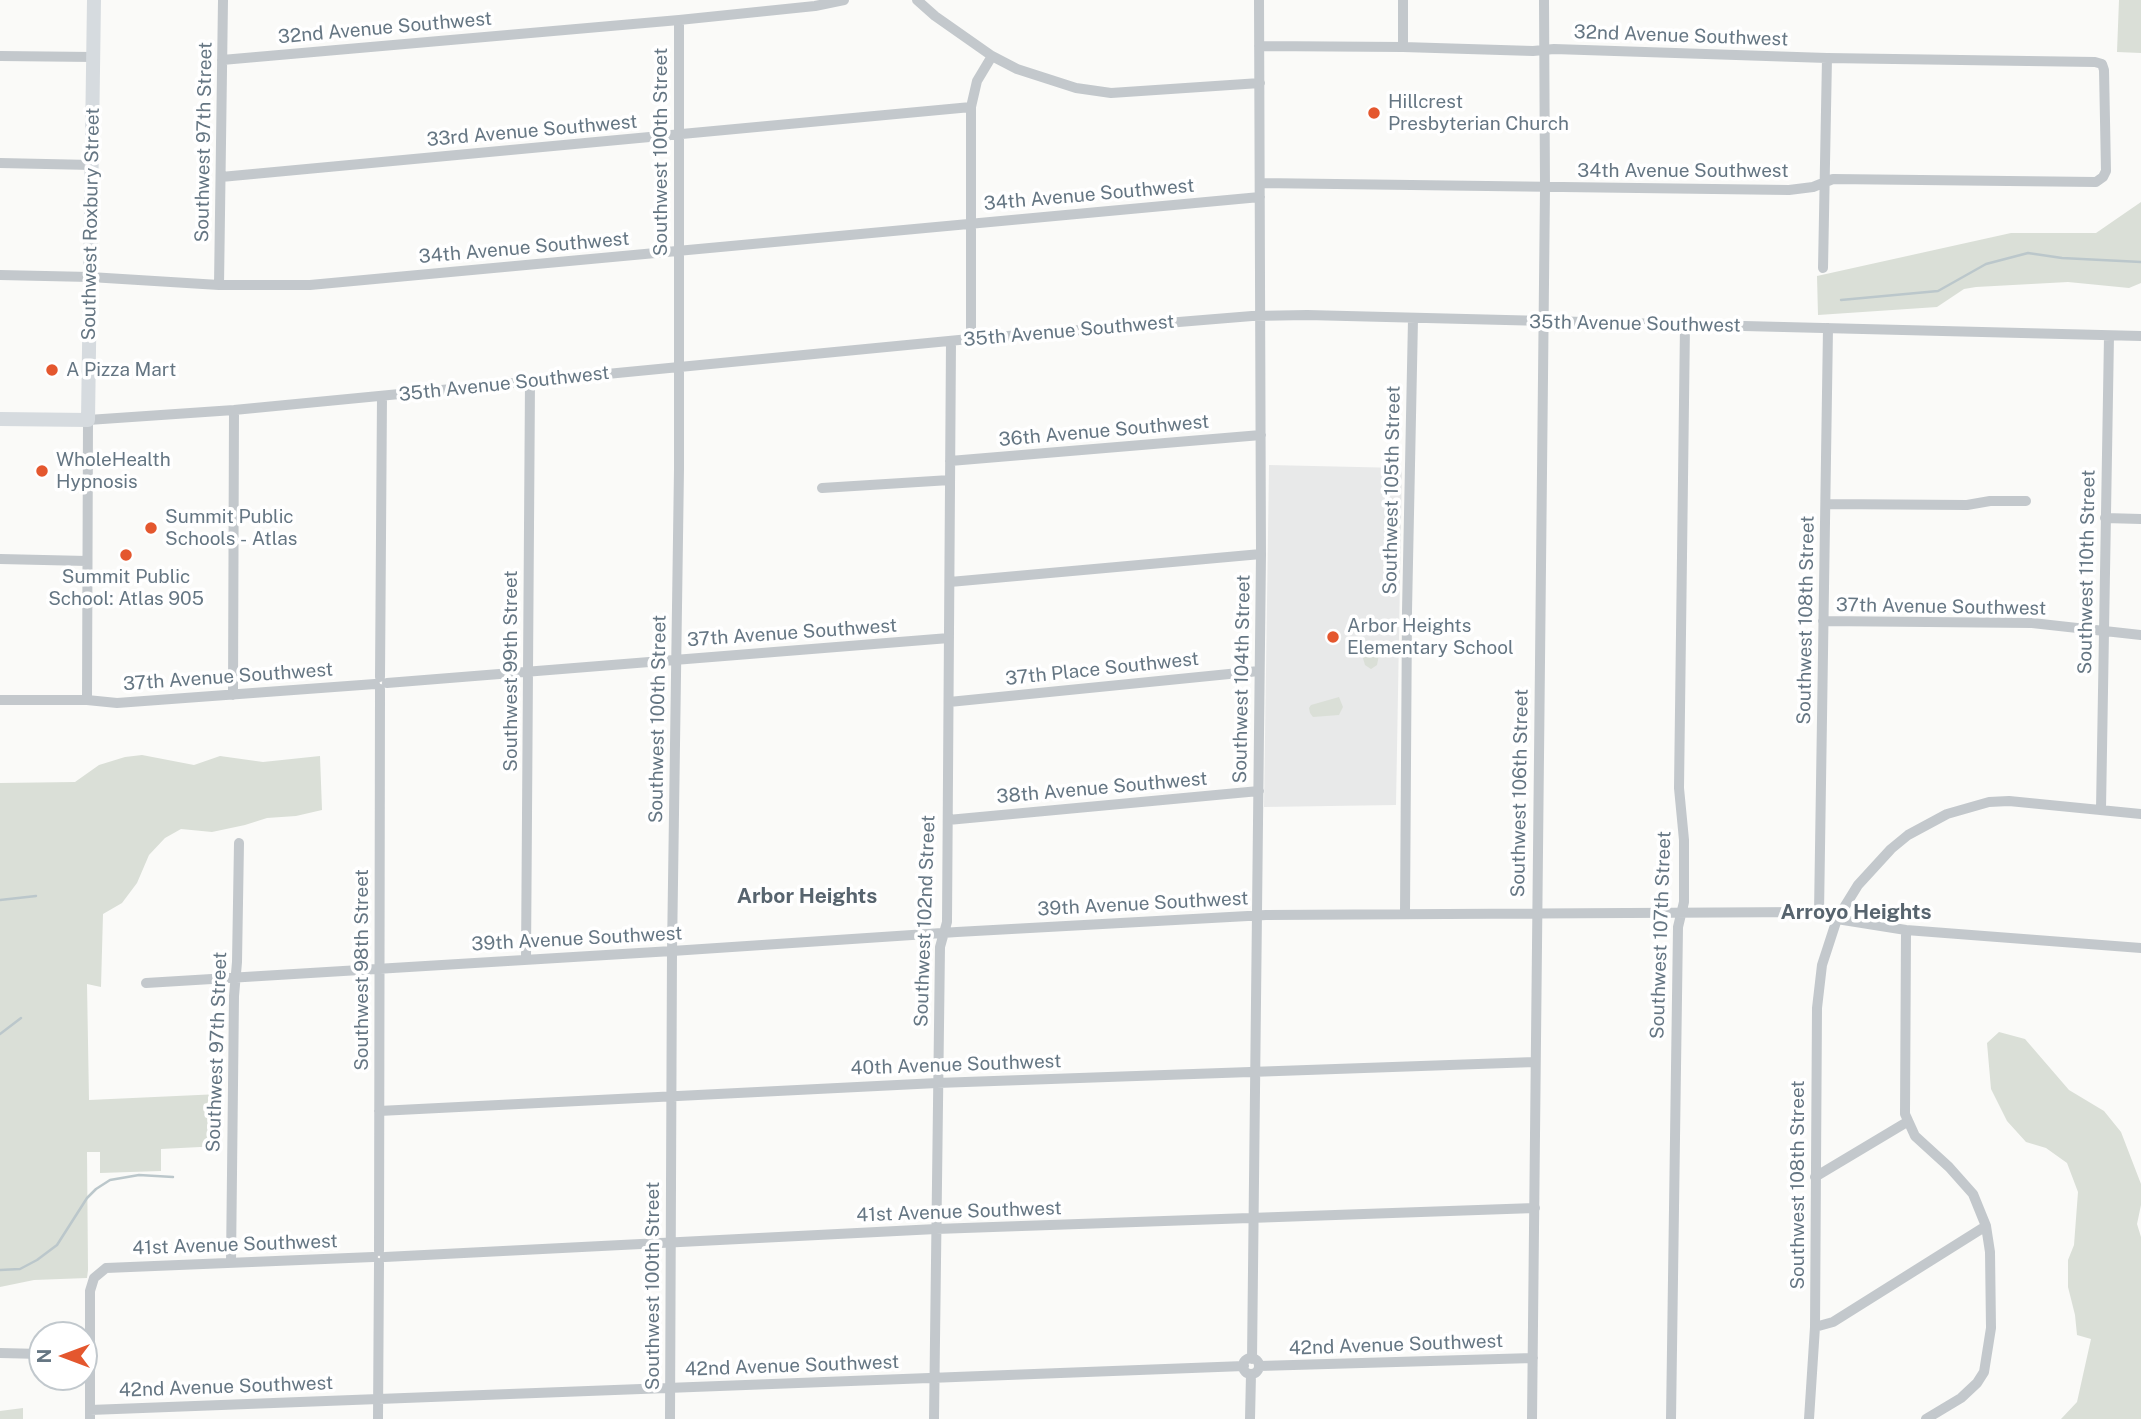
<!DOCTYPE html>
<style>
body{margin:0}
#map{position:relative;width:2141px;height:1419px;overflow:hidden;background:#fafaf8;font-family:"Public Sans",sans-serif}
canvas{display:block}
.north{position:absolute;left:28px;top:1321px;width:70px;height:70px;box-sizing:border-box;background:#fff;border:2px solid #c1c8cd;border-radius:50%;rotate:270deg;font-size:19px;font-weight:700;line-height:28px;text-align:center;color:#657683}
.north::after{content:'';display:block;margin:auto;width:24px;height:32px;background:#e4572e;clip-path:polygon(50% 0,100% 100%,50% 72%,0 100%)}
</style>
<div id="map">
<canvas width="2141" height="1419"></canvas>
<div class="north">N</div>
</div>
<script>
const c = document.querySelector('canvas').getContext('2d');
c.lineJoin = 'round';
function fill(path, color) {
  c.fillStyle = color;
  c.fill(path, 'evenodd');
}
function poly(rows) {
  const path = new Path2D();
  for (const r of rows) {
    if (r.length === 3) {
      path.moveTo(r[0] + r[2], r[1]);
      path.arc(r[0], r[1], r[2], 0, 2 * Math.PI);
      continue;
    }
    path.moveTo(r[0], r[1]);
    for (let i = 2; i < r.length; i += 2) path.lineTo(r[i], r[i + 1]);
  }
  return path;
}
function strokePath(path, color, width, dash) {
  c.strokeStyle = color;
  c.lineWidth = width;
  c.lineCap = dash ? 'butt' : 'round';
  c.setLineDash(dash || []);
  c.stroke(path);
}
function write(font, color, halo, rows, align = 'center') {
  c.font = font + ' "Public Sans",sans-serif';
  c.lineWidth = 7;
  c.setLineDash([]);
  c.textBaseline = 'middle';
  c.strokeStyle = halo;
  c.fillStyle = color;
  for (const [text, x, y, turn = 0] of rows) {
    c.save();
    c.translate(x, y);
    c.rotate((+turn || 0) * Math.PI / 180);
    c.textAlign = isNaN(turn) ? turn : align;
    if (halo) c.strokeText(text, 0, 0);
    c.fillText(text, 0, 0);
    c.restore();
  }
}
fill(poly([
 [1269,465,1402,468,1396,805,1264,807]
]), '#e8e9e9');
fill(poly([
 [2119,0,2141,0,2141,53,2117,52],
 [2141,202,2141,283,2129,288,2068,282,1976,287,1964,289,1937,307,1818,315,1817,276,2011,233,2096,233],
 [1367,642,1381,645,1377,665,1371,669,1365,665,1362,655,1356,650,1357,644],
 [1339,697,1343,707,1339,715,1313,717,1310,713,1309,708,1311,705],
 [142,755,194,765,220,756,263,762,320,756,322,810,296,816,267,818,245,825,212,832,181,829,165,838,149,855,137,883,122,903,103,914,101,987,87,984,89,1100,220,1094,220,1146,161,1149,161,1171,100,1173,100,1152,87,1152,88,1270,87,1278,34,1280,0,1287,0,783,75,782,99,765,125,757],
 [1999,1032,2025,1039,2069,1090,2104,1111,2121,1132,2141,1184,2141,1205,2137,1224,2141,1237,2141,1419,2061,1419,2077,1402,2091,1339,2077,1335,2075,1315,2068,1287,2068,1260,2074,1245,2078,1192,2067,1163,2046,1148,2026,1142,2007,1121,1991,1089,1987,1043],
 [23,1408,23,1419,0,1419,0,1411]
]), '#dadfd7');
strokePath(poly([
 [1841,300,1938,291,1986,264,2028,253,2062,258,2141,262],
 [0,900,36,896],
 [0,1034,21,1018],
 [0,1270,20,1269,37,1260,57,1245,87,1198,96,1189,110,1180,139,1175,173,1177]
]), '#bbc7cb', 2.5);
strokePath(poly([
 [917,0,935,16,992,56,1017,69,1076,88,1111,93,1260,83],
 [1403,0,1403,47],
 [1259,46,1403,47,1533,51,1554,49,1827,58,2095,62,2102,64,2104,70,2106,171,2103,177,2096,182,1833,179,1813,187,1789,190,1260,183],
 [0,56,94,57],
 [222,60,679,20,815,6,844,0],
 [0,163,92,165],
 [221,177,971,107],
 [1823,268,1827,58],
 [0,275,90,277,219,285,310,285,1260,197],
 [219,285,223,0],
 [971,339,971,107,977,81,992,56],
 [950,461,1261,435],
 [822,488,950,480],
 [1826,504,1967,505,1990,501,2026,501],
 [2105,518,2141,519],
 [0,559,87,561],
 [950,582,1261,554],
 [1823,621,2032,623,2141,635],
 [380,677,382,396],
 [387,683,949,638],
 [233,695,234,410],
 [0,700,87,700,117,703,375,684],
 [87,700,88,420,234,410,959,340,1252,316,1307,315,2141,336],
 [949,702,1259,671],
 [2101,809,2109,336],
 [948,820,1259,791],
 [1405,913,1407,611,1413,319],
 [1819,913,1828,328],
 [1906,930,1905,1114,1915,1136,1949,1167,1973,1194,1986,1226,1990,1252,1991,1328,1984,1372,1977,1383,1961,1398,1926,1419],
 [526,960,530,382],
 [146,983,672,951,957,932,1266,915,1808,912,1819,913,1837,919,1906,930,2141,948],
 [379,1111,937,1083,1535,1062],
 [1815,1177,1907,1122],
 [379,1251,380,689],
 [385,1257,936,1229,1535,1208],
 [231,1262,234,996,237,962,239,843],
 [1815,1327,1833,1322,1986,1226],
 [0,1353,42,1354],
 [1251,1366,8],
 [1252,1359,1261,554,1259,0],
 [1259,1366,1533,1358],
 [90,1410,1244,1366],
 [90,1419,90,1291,94,1278,106,1268,373,1257],
 [378,1419,379,1263],
 [670,1419,672,951,679,469,679,20],
 [934,1419,940,947,947,922,951,341],
 [1250,1419,1251,1374],
 [1532,1419,1545,188,1544,0],
 [1671,1419,1678,927,1684,902,1684,840,1679,788,1685,325],
 [1809,1419,1815,1327,1817,1008,1822,965,1837,919,1858,885,1891,849,1908,835,1947,814,1989,802,2009,801,2141,814]
]), '#c3c8cc', 10);
strokePath(poly([
 [0,419,88,420,94,0]
]), '#d6dbdf', 14);
for (const [x, y, r, color] of [
 [1374,113,7,"#e4572e"],
 [52,370,7,"#e4572e"],
 [42,471,7,"#e4572e"],
 [151,528,7,"#e4572e"],
 [126,555,7,"#e4572e"],
 [1333,637,7,"#e4572e"]
]) {
  const dot = new Path2D();
  dot.arc(x, y, r, 0, 2 * Math.PI);
  c.fillStyle = color;
  c.fill(dot);
  strokePath(dot, '#fff', 2.5);
}
write('19px', '#657683', '#fff', [
 ["32nd Avenue Southwest",385,28,-5],
 ["32nd Avenue Southwest",1681,36,2],
 ["33rd Avenue Southwest",532,131,-5],
 ["Southwest 97th Street",204,142,-89],
 ["Southwest 100th Street",661,152,-90],
 ["34th Avenue Southwest",1683,171],
 ["34th Avenue Southwest",1089,195,-5],
 ["Southwest Roxbury Street",91,224,-89],
 ["34th Avenue Southwest",524,248,-5],
 ["35th Avenue Southwest",1635,324,1],
 ["35th Avenue Southwest",1069,331,-5],
 ["35th Avenue Southwest",504,384,-6],
 ["36th Avenue Southwest",1104,431,-5],
 ["Southwest 105th Street",1392,490,-89],
 ["Southwest 110th Street",2087,572,-89],
 ["37th Avenue Southwest",1941,607,1],
 ["Southwest 108th Street",1806,620,-89],
 ["37th Avenue Southwest",792,633,-4],
 ["37th Place Southwest",1102,669,-6],
 ["Southwest 99th Street",511,671,-90],
 ["37th Avenue Southwest",228,677,-4],
 ["Southwest 104th Street",1242,679,-89],
 ["Southwest 100th Street",658,719,-89],
 ["38th Avenue Southwest",1102,788,-5],
 ["Southwest 106th Street",1520,793,-89],
 ["39th Avenue Southwest",1143,904,-3],
 ["Southwest 102nd Street",925,921,-88],
 ["Southwest 107th Street",1661,935,-88],
 ["39th Avenue Southwest",577,939,-3],
 ["Southwest 98th Street",362,970,-90],
 ["Southwest 97th Street",217,1052,-88],
 ["40th Avenue Southwest",956,1065,-2],
 ["Southwest 108th Street",1798,1185,-90],
 ["41st Avenue Southwest",959,1212,-2],
 ["41st Avenue Southwest",235,1245,-2],
 ["Southwest 100th Street",653,1286,-90],
 ["42nd Avenue Southwest",1396,1345,-2],
 ["42nd Avenue Southwest",792,1366,-2],
 ["42nd Avenue Southwest",226,1387,-2]
]);
write('19px', '#657683', '#fff', [
 ["Hillcrest",1388,102],
 ["Presbyterian Church",1388,124],
 ["A Pizza Mart",66,370],
 ["WholeHealth",56,460],
 ["Hypnosis",56,482],
 ["Summit Public",165,517],
 ["Schools - Atlas",165,539],
 ["Summit Public",126,577,"center"],
 ["School: Atlas 905",126,599,"center"],
 ["Arbor Heights",1347,626],
 ["Elementary School",1347,648]
], 'left');
write('bold 21px', '#57646e', '#fff', [
 ["Arbor Heights",807,897],
 ["Arroyo Heights",1856,913]
]);
</script>
